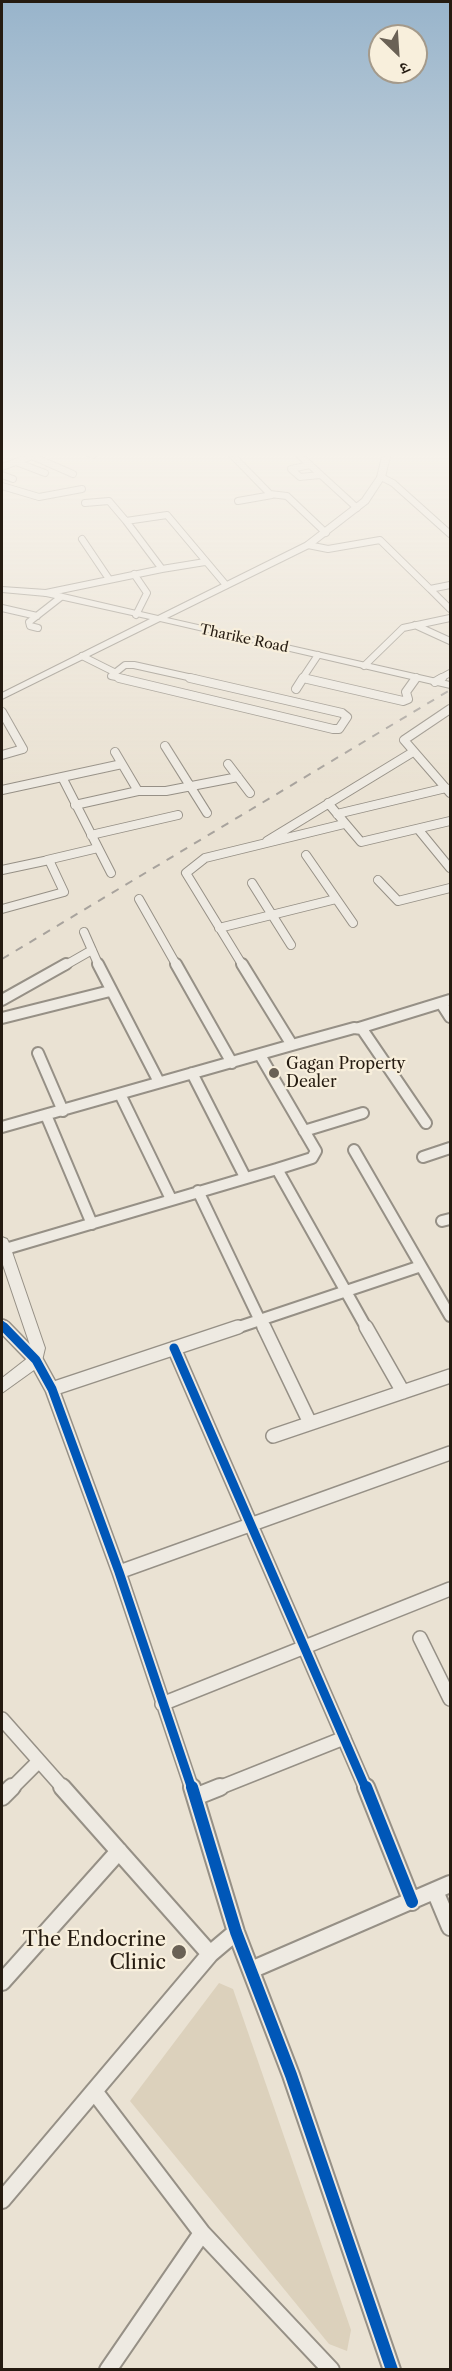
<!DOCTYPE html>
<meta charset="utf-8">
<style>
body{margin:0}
#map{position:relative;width:452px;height:2371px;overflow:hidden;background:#eae2d3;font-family:"Libre Caslon Text","Noto Serif Devanagari",serif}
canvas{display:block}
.frame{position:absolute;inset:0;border:3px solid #251b11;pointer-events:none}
.north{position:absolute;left:368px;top:24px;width:60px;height:60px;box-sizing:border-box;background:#f8efdc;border:2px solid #a49a8b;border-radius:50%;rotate:155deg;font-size:16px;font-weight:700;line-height:24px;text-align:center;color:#251b11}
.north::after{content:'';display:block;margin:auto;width:21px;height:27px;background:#6a6155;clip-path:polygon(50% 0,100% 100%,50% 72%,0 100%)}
</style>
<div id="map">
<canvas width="452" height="2371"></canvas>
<div class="frame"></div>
<div class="north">उ</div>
</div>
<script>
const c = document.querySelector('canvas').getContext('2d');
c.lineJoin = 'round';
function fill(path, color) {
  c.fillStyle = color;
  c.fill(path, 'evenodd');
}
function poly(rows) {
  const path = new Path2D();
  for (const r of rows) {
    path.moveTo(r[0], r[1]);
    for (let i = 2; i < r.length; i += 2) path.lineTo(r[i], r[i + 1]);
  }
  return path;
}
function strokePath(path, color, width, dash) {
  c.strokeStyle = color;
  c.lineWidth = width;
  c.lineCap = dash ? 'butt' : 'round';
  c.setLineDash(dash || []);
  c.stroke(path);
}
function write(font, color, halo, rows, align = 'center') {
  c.font = font + ' "Libre Caslon Text",serif';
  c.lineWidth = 4.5;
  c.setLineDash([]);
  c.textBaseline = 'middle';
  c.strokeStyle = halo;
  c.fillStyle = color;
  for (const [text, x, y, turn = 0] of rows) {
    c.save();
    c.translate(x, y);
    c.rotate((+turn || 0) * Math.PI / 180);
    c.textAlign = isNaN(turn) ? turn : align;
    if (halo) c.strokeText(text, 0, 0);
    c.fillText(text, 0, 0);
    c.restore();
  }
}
fill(poly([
 [219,1983,233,1989,351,2330,347,2351,329,2344,130,2101]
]), '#dcd1bc');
const minorFar4 = poly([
 [88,453,93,455],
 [235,453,232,455,270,494,287,496,326,533],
 [297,453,357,508],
 [32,456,73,474],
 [16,462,45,473],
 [310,465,291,469,300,477,320,475],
 [2,467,38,454],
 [2,475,13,479],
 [381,477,393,483,450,534],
 [2,486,39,497,82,489],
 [238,501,272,495],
 [85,503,109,501,126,521],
 [82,539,109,579],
 [308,545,328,549,380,540,430,589],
 [205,562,162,569,126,521,167,515,226,585],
 [134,574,147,593,136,615],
 [450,585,430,589,450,609],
 [46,593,162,569],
 [2,608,37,616],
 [415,625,450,641],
 [38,628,30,626,29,622,61,597],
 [82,656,114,672],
 [364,666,403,628,450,618],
 [303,678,309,679],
 [126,679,111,676,125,665,134,665,197,679],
 [302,679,318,655],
 [439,679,450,673]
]);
const minorFar3 = poly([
 [119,678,333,729,339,729,347,717,342,713,190,678],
 [303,678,403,701,408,699,406,692,416,678],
 [435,682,442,678],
 [296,689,303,678],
 [450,709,404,740,450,793],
 [2,712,23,749,2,755],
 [165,746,207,813],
 [228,764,250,793],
 [2,790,62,777],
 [138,791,166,791,238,777],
 [328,803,361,842,450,821],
 [75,805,138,791,115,752],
 [337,814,446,788],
 [418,829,450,868],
 [91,835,178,815],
 [267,841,413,752],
 [306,855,353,923],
 [47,860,98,848],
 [2,870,49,860,64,892,2,909],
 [111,873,62,777,122,764],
 [378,880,398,901,450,888],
 [252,883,291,945],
 [139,899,177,966],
 [219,928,336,899],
 [84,932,99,966],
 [64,966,92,950],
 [243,966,186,873,205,858,344,824]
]);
const minorFar2 = poly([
 [98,964,159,1082],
 [176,964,232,1063],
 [242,964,292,1045,354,1028,362,1029,426,1123],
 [2,1000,66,964],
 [441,1003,450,1017],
 [2,1018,110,991],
 [359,1028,450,1000],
 [38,1053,63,1111],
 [260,1055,316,1151,312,1158,277,1169],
 [192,1073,245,1177],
 [120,1094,171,1199],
 [46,1115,92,1224],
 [2,1127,292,1045],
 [304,1131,363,1113],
 [423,1157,450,1148],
 [198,1191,264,1329],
 [442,1221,450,1219],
 [2,1250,277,1169,367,1329],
 [421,1266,450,1316],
 [2,1325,6,1329],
 [233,1329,421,1266,354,1150]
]);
const minorFar1 = poly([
 [4,1327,36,1360,52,1389,119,1572,192,1789],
 [264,1327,310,1423],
 [366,1327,403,1392],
 [174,1348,366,1789],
 [52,1389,238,1327],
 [273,1436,450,1376],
 [119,1572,450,1453],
 [420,1638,450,1699],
 [162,1704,450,1589],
 [2,1719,64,1789],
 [11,1789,39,1761],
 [216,1789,344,1738]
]);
const minor = poly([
 [62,1787,210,1954],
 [192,1787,236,1932,291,2075,392,2370],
 [366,1787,412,1902],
 [2,1797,12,1787],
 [195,1797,220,1787],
 [435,1891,450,1927],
 [251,1970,450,1884],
 [2,1982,119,1851],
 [94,2091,202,2233],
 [2,2200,210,1954,236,1932],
 [108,2370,202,2233,331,2370]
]);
const tertiary = poly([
 [383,453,391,453,385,477,368,503,311,547,167,618,450,682,450,688,160,621,2,699,2,693,150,619,46,596,2,592,2,587,46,590,158,616,305,543,362,499,377,477,383,453],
 [2,1237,7,1239,9,1243,45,1348,41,1365,2,1393,2,1378,29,1357,31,1348,2,1262,2,1237]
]);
strokePath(minorFar4, '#969086', 8);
strokePath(minorFar3, '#969086', 10);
strokePath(minorFar2, '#969086', 14);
strokePath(minorFar1, '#969086', 16);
strokePath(minor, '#969086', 20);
strokePath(tertiary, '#969086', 2);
strokePath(minorFar4, '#eeeae2', 6);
strokePath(minorFar3, '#eeeae2', 8);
strokePath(minorFar2, '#eeeae2', 10);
strokePath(minorFar1, '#eeeae2', 13);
strokePath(minor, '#eeeae2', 16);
fill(tertiary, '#eeeae2');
strokePath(poly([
 [2,959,450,690]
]), '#a8a39d', 2, [8, 8]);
strokePath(poly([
 [2,1325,6,1329]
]), '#0057b8', 8);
strokePath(poly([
 [4,1327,36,1360,52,1389,119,1572,192,1789],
 [174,1348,366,1789]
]), '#0057b8', 9);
strokePath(poly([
 [192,1787,236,1932,291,2075,392,2370],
 [366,1787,412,1902]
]), '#0057b8', 12);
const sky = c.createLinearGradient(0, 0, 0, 785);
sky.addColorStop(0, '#98b4cb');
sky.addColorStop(0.58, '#f6f2eb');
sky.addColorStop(1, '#f6f2eb00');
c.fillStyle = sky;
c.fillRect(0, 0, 452, 785);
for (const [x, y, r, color] of [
 [274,1073,6,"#6a6155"],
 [179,1952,8,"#6a6155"]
]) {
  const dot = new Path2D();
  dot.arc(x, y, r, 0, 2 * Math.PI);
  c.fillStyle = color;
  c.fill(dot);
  strokePath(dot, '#f8efdc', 2);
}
write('14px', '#251b11', '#f8efdc', [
 ["Tharike Road",244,639,12]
]);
write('16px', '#251b11', '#f8efdc', [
 ["Gagan Property",286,1064],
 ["Dealer",286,1082]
], 'left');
write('20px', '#251b11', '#f8efdc', [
 ["The Endocrine",166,1940],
 ["Clinic",166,1963]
], 'right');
</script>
